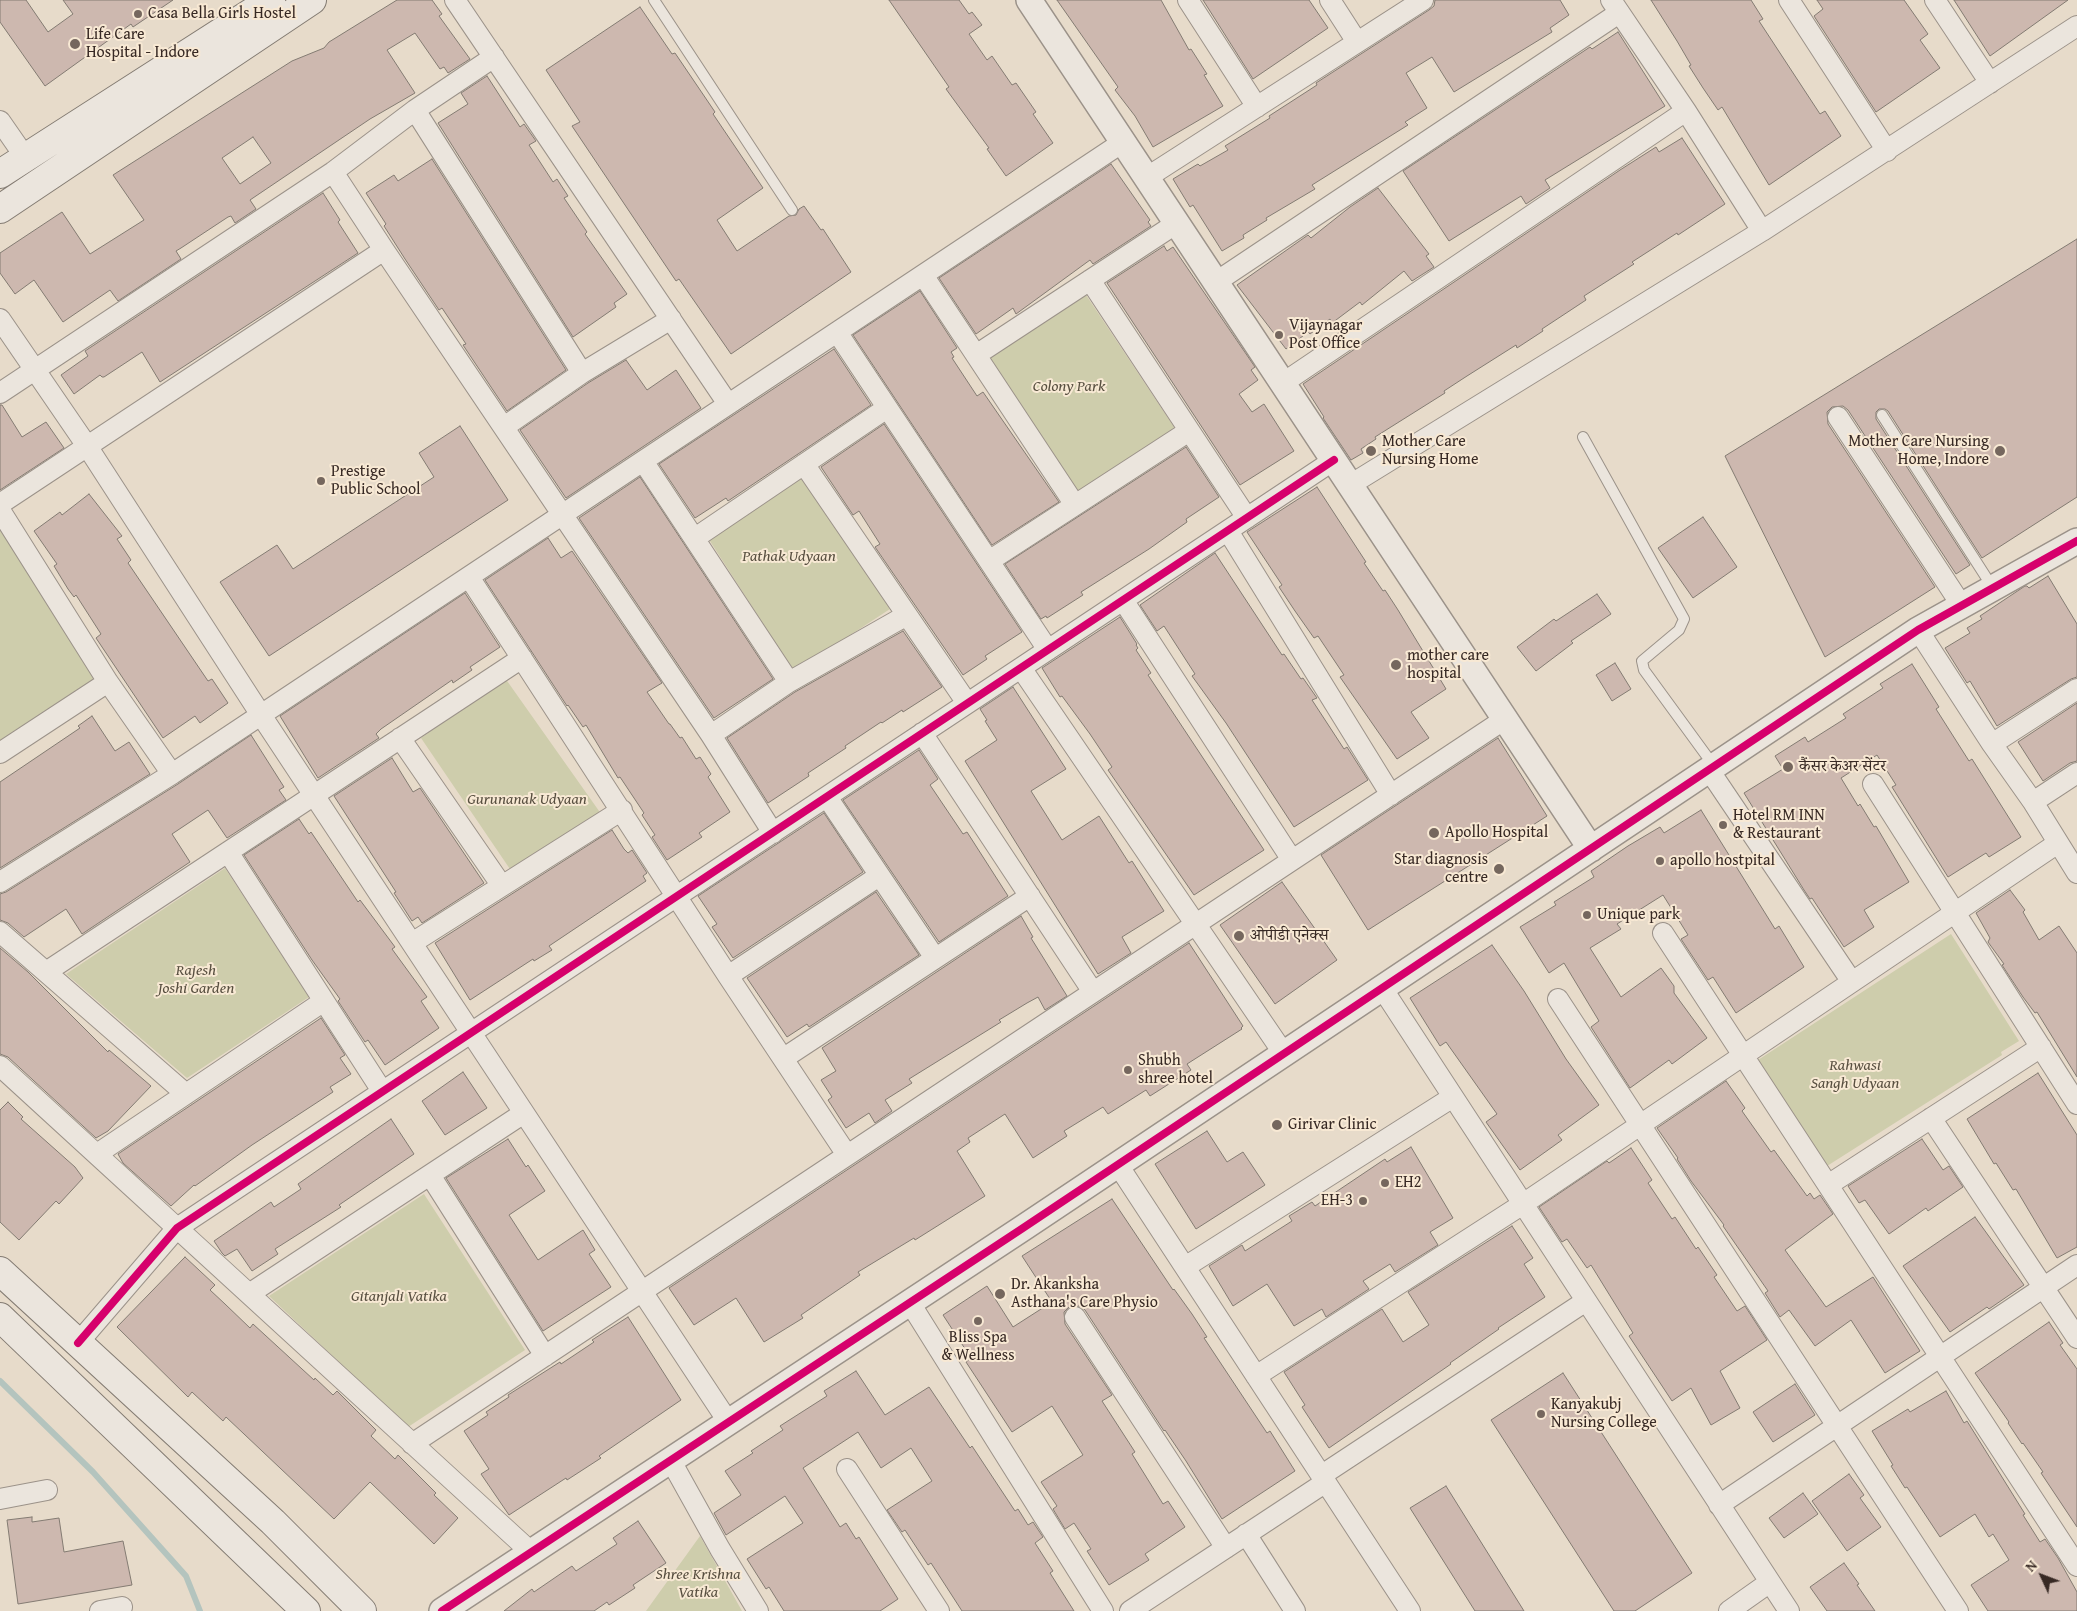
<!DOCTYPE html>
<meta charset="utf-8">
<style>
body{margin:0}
#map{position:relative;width:2077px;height:1611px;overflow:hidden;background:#e7dbca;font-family:"Gentium Book Plus",serif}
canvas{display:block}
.north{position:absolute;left:2017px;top:1551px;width:50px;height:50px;-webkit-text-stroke:4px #f8e9d4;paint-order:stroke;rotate:313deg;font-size:14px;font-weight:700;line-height:20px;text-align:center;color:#372924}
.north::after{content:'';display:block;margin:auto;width:18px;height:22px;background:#372924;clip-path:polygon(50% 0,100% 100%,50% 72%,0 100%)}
</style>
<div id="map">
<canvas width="2077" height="1611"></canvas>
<div class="north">N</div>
</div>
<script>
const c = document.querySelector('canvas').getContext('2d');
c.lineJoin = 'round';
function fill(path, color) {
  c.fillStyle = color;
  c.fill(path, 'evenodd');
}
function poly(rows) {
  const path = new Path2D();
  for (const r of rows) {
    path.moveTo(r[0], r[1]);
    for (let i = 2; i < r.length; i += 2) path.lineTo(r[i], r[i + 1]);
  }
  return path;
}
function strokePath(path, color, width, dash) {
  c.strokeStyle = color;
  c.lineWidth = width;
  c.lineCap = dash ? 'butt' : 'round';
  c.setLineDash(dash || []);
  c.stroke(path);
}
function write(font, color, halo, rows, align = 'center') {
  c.font = font + ' "Gentium Book Plus","Noto Serif Devanagari",serif';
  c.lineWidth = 4;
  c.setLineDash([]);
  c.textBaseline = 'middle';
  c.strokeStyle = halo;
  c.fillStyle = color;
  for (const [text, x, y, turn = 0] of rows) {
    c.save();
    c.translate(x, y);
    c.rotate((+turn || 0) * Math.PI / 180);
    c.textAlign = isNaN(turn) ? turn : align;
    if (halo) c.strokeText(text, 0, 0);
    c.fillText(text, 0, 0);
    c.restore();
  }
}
fill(poly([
 [1084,292,1180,436,1078,492,972,366],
 [805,475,890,609,794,672,708,538],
 [0,528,100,678,0,747],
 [505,678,604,818,514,875,421,738],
 [225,868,309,997,187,1078,66,974],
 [1951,934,2019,1041,2001,1052,2002,1055,1827,1166,1758,1060],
 [424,1194,525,1350,408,1427,269,1296],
 [700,1536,742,1611,646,1611]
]), '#cecdac');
strokePath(poly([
 [0,1381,93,1472,186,1576,200,1611]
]), '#b4c4be', 6);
const building = poly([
 [0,0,26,0,48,32,73,14,63,0,173,0,133,27,131,24,45,86,0,22,0,0],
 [397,0,432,0,442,14,439,16,470,59,448,73,444,67,440,69,415,33,387,50,415,93,370,119,250,200,256,209,235,223,231,216,228,217,181,248,176,251,181,259,118,301,110,290,63,322,34,280,15,294,0,273,0,253,62,212,90,254,144,220,113,175,292,61,324,48,329,42,397,0],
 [253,137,271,163,240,184,222,158,253,137],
 [889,0,959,0,969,14,972,12,982,25,969,34,987,60,992,56,1012,85,1016,83,1036,112,1033,114,1053,143,1006,176,987,149,989,148,946,89,949,87,889,0],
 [1057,0,1161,0,1189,50,1191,49,1207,74,1204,75,1223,106,1153,147,1135,116,1115,90,1118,87,1057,0],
 [1203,0,1309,0,1328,28,1253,79,1203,0],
 [1435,0,1560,0,1569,15,1550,28,1552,32,1454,92,1432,57,1406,73,1427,108,1405,122,1408,125,1312,185,1315,189,1266,218,1267,220,1243,235,1244,238,1222,251,1193,205,1190,207,1173,179,1198,164,1200,166,1228,150,1225,146,1270,118,1269,116,1317,85,1316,83,1429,10,1434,6,1435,0],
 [1651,0,1751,0,1763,19,1759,21,1820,114,1825,111,1841,136,1769,185,1722,107,1718,110,1703,88,1689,66,1691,65,1677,41,1651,0],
 [1817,0,1904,0,1928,34,1920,40,1940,68,1876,112,1814,16,1823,9,1817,0],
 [1954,0,2068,0,1990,56,1954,0],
 [640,7,672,54,675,53,715,112,713,114,763,188,717,220,737,251,789,216,796,215,799,209,804,206,821,230,823,229,851,272,731,354,679,279,676,281,572,126,580,122,546,70,640,7],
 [1618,32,1665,106,1545,180,1550,188,1526,204,1521,196,1449,241,1403,171,1590,47,1592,49,1618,32],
 [487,76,520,127,524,124,536,141,529,145,553,182,557,179,568,196,564,198,587,232,585,234,627,294,614,303,616,307,573,337,438,123,468,104,461,93,487,76],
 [1682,138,1725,204,1678,235,1677,233,1632,262,1634,264,1584,296,1586,300,1542,329,1543,331,1517,348,1516,345,1467,376,1444,391,1445,393,1375,437,1376,439,1361,449,1363,453,1351,460,1323,418,1324,417,1303,384,1620,170,1656,147,1659,152,1682,138],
 [432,159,566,370,507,411,463,345,466,344,442,308,439,310,405,259,384,226,386,224,366,193,394,175,398,181,432,159],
 [1111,164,1150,220,1148,222,1151,226,1093,264,1090,260,1016,314,1013,308,976,334,939,278,1111,164],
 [1378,188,1429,254,1426,256,1434,267,1412,281,1404,271,1362,305,1360,302,1332,323,1330,319,1310,334,1308,332,1286,349,1237,285,1308,235,1311,238,1350,207,1378,188],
 [323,193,340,220,338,222,358,253,160,382,142,352,104,377,102,377,100,375,74,394,61,375,88,356,85,351,323,193],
 [2077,239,2077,497,1982,558,1888,411,1885,409,1879,409,1876,412,1876,419,1970,565,1956,574,1848,410,1843,406,1832,407,1827,412,1828,424,1935,587,1825,657,1725,456,2077,239],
 [1164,246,1167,251,1173,247,1255,367,1251,370,1258,380,1239,394,1252,412,1264,404,1294,451,1240,485,1107,283,1164,246],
 [920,291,957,348,951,352,954,357,952,358,977,396,983,392,1059,502,992,545,853,335,920,291],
 [834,349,871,405,728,501,726,498,695,518,659,464,834,349],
 [626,360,647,390,676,370,701,408,566,498,520,430,588,383,626,360],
 [0,405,2,405,22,437,46,422,64,448,0,490,0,405],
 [884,424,1022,632,985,656,987,659,963,675,875,547,880,544,859,511,853,515,821,467,884,424],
 [460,426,508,500,269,656,220,582,277,545,293,569,434,477,419,453,460,426],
 [1186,447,1219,497,1186,519,1187,522,1149,549,1081,592,1083,595,1047,618,1046,616,1041,619,1005,564,1186,447],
 [640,477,773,679,714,718,579,518,640,477],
 [1317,487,1366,562,1364,563,1383,591,1385,590,1398,610,1446,689,1411,712,1429,738,1397,759,1340,677,1344,675,1318,636,1314,638,1295,611,1279,587,1282,585,1247,532,1317,487],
 [89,494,122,536,117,539,131,560,128,563,208,681,212,679,228,703,200,723,195,716,163,738,96,638,101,634,76,595,74,597,68,589,54,566,57,564,34,531,60,512,62,515,89,494],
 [1703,517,1737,567,1693,598,1658,548,1703,517],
 [548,538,561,558,572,551,662,683,647,692,669,724,670,724,680,738,682,737,696,759,700,757,711,774,708,777,730,812,699,833,702,837,667,860,652,837,655,835,642,815,644,813,620,777,618,778,586,725,583,727,568,705,567,706,485,580,548,538],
 [1215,553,1282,655,1284,654,1301,679,1303,678,1317,698,1312,700,1344,749,1347,747,1368,780,1294,827,1226,723,1192,676,1195,674,1164,626,1157,631,1140,605,1215,553],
 [2048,576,2077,624,2077,677,2071,679,1997,726,1970,681,1967,683,1945,648,1970,633,1967,628,1982,619,1980,616,2025,586,2027,586,2029,588,2048,576],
 [465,593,500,647,470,667,472,670,453,683,452,680,381,729,376,734,379,738,318,778,280,716,465,593],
 [1597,594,1611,614,1571,641,1573,643,1536,671,1517,647,1554,619,1556,621,1597,594],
 [1120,617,1137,644,1136,645,1138,648,1136,650,1151,673,1148,675,1264,850,1194,895,1108,770,1112,767,1090,734,1062,696,1060,697,1042,668,1120,617],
 [903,631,942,687,903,712,902,710,882,723,881,722,845,746,846,748,808,773,809,776,768,803,727,738,795,692,903,631],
 [1615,663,1631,689,1612,701,1596,675,1615,663],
 [1912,664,1939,707,1936,709,1969,761,1972,759,2021,837,1989,857,1986,853,1948,877,1892,787,1896,785,1877,755,1841,778,1858,806,1860,804,1874,827,1876,826,1909,882,1864,910,1874,927,1844,947,1812,898,1810,899,1804,890,1744,793,1783,769,1775,756,1805,737,1808,742,1846,718,1843,714,1883,688,1880,684,1912,664],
 [1013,687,1066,769,1031,791,1062,840,1099,816,1129,863,1132,861,1164,911,1122,937,1131,953,1098,974,965,761,997,740,985,721,987,720,980,709,1013,687],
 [2077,703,2077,761,2070,763,2043,781,2018,742,2077,703],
 [92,716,115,751,129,742,150,774,0,868,0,782,80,728,78,726,92,716],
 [251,735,284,787,279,790,286,800,227,838,208,810,172,834,190,862,82,934,66,909,24,937,8,923,0,920,0,894,6,892,178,784,251,735],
 [1498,738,1547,816,1368,930,1321,855,1498,738],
 [919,750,938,779,930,785,963,834,967,832,1008,896,939,942,843,800,919,750],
 [392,758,413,792,420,788,484,883,422,923,418,917,412,921,394,893,396,892,334,796,392,758],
 [1701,810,1775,929,1779,926,1804,967,1736,1013,1713,977,1708,980,1681,939,1688,935,1663,895,1617,924,1621,929,1590,948,1621,997,1661,968,1674,986,1674,993,1707,1038,1672,1064,1669,1060,1630,1088,1591,1027,1599,1021,1564,963,1549,973,1520,927,1556,905,1554,902,1594,877,1591,871,1628,846,1660,827,1664,833,1701,810],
 [824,813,863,872,733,958,712,927,717,924,698,896,824,813],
 [299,819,309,834,311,832,358,902,360,900,395,947,392,949,427,997,421,1001,439,1028,385,1065,368,1040,365,1042,338,1001,340,999,312,960,244,855,299,819],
 [612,830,624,849,628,853,632,850,647,873,643,876,646,881,549,946,552,950,534,961,533,959,470,1000,435,943,612,830],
 [1282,882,1337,960,1275,1004,1220,925,1282,882],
 [2010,890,2025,910,2023,912,2039,940,2059,926,2077,953,2077,1077,2037,1012,2035,1013,2023,997,2002,965,2004,964,1988,942,1990,938,1976,913,2010,890],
 [876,892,919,955,809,1027,807,1024,787,1037,747,978,876,892],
 [1021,916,1033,937,1031,938,1067,996,1045,1010,1038,997,1027,1003,999,1020,1001,1022,909,1079,912,1083,885,1100,892,1111,875,1123,869,1113,846,1128,828,1100,832,1097,821,1080,836,1071,822,1048,1021,916],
 [1189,943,1243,1026,1241,1028,1242,1029,1187,1064,1191,1070,1150,1096,1146,1090,1108,1114,1103,1107,1064,1131,1067,1136,1033,1158,1005,1114,968,1138,970,1142,957,1151,985,1196,915,1240,914,1238,858,1272,860,1275,801,1315,803,1318,764,1342,736,1298,694,1325,669,1288,1189,943],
 [1492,945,1524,991,1566,1059,1599,1105,1558,1135,1562,1140,1520,1170,1486,1122,1497,1114,1446,1042,1440,1046,1410,998,1492,945],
 [0,948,28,972,108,1052,109,1050,151,1086,108,1131,96,1138,8,1057,0,1054,0,948],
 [321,1018,345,1055,340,1058,351,1074,330,1087,333,1092,252,1145,195,1186,194,1185,171,1206,123,1163,118,1154,321,1018],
 [463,1072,487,1108,445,1135,422,1101,463,1072],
 [2038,1073,2077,1135,2077,1247,2057,1258,2016,1189,2013,1190,1996,1163,1994,1164,1967,1119,2038,1073],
 [1726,1081,1745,1108,1742,1111,1771,1152,1774,1150,1807,1196,1810,1193,1814,1199,1820,1195,1833,1214,1785,1250,1826,1307,1873,1277,1920,1351,1885,1373,1851,1320,1815,1346,1789,1310,1780,1317,1765,1293,1768,1291,1723,1226,1724,1225,1691,1181,1677,1159,1678,1158,1657,1128,1726,1081],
 [8,1102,23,1117,21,1119,75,1167,83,1178,59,1204,56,1201,19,1240,0,1222,0,1110,8,1102],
 [391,1119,414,1154,339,1205,341,1207,275,1249,278,1254,252,1271,237,1249,225,1256,222,1253,214,1241,271,1202,274,1207,301,1189,298,1184,391,1119],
 [1207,1131,1227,1162,1243,1152,1265,1185,1196,1229,1155,1164,1207,1131],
 [508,1139,526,1167,528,1165,545,1191,509,1215,538,1260,583,1230,595,1250,589,1254,611,1287,543,1331,446,1178,508,1139],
 [1922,1139,1943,1170,1949,1166,1963,1187,1928,1211,1926,1208,1889,1234,1865,1200,1859,1203,1848,1186,1922,1139],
 [1411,1147,1453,1218,1430,1232,1438,1245,1395,1272,1390,1264,1363,1281,1369,1289,1326,1317,1322,1309,1294,1326,1267,1284,1233,1306,1209,1266,1242,1245,1245,1251,1292,1221,1289,1216,1312,1202,1315,1206,1385,1159,1387,1162,1411,1147],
 [1631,1148,1652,1180,1648,1183,1672,1219,1675,1217,1696,1249,1698,1247,1717,1275,1714,1277,1737,1311,1745,1306,1767,1340,1720,1371,1740,1408,1711,1425,1691,1388,1672,1401,1629,1336,1633,1333,1591,1265,1587,1268,1567,1239,1562,1242,1539,1207,1607,1161,1609,1163,1631,1148],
 [1112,1199,1173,1290,1174,1289,1192,1314,1207,1337,1204,1338,1267,1433,1270,1431,1295,1471,1222,1519,1186,1461,1165,1430,1164,1431,1085,1310,1080,1306,1069,1307,1064,1312,1065,1324,1112,1395,1102,1401,1135,1452,1132,1454,1163,1504,1168,1501,1185,1527,1145,1554,1149,1560,1109,1585,1087,1551,1091,1549,1074,1523,1065,1529,1053,1509,1057,1506,1041,1482,1083,1455,1052,1406,1012,1432,966,1362,971,1358,943,1315,987,1286,1013,1327,1052,1302,1022,1256,1112,1199],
 [1975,1217,2024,1285,1989,1309,1987,1307,1950,1332,1903,1266,1975,1217],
 [1512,1226,1533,1258,1524,1264,1545,1297,1498,1328,1499,1329,1450,1363,1451,1364,1329,1448,1302,1407,1305,1405,1284,1372,1382,1309,1403,1342,1429,1325,1408,1292,1512,1226],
 [185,1257,215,1285,210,1290,225,1304,250,1328,253,1324,314,1380,315,1378,333,1395,337,1391,376,1430,371,1436,395,1459,398,1455,436,1493,434,1495,458,1518,434,1544,370,1482,334,1519,226,1417,223,1421,192,1392,188,1397,117,1327,185,1257],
 [628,1317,681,1400,599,1456,601,1458,567,1480,566,1478,509,1515,481,1474,489,1469,464,1431,488,1415,486,1412,509,1397,508,1395,560,1362,561,1364,594,1342,592,1340,628,1317],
 [2049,1322,2063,1343,2060,1345,2077,1369,2077,1527,2041,1473,2043,1472,2023,1443,2022,1444,2008,1423,2009,1422,1975,1373,2049,1322],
 [856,1371,885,1415,929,1387,970,1448,972,1446,1015,1511,1018,1509,1028,1525,1033,1522,1043,1537,1035,1543,1053,1571,1050,1573,1074,1611,962,1611,931,1563,928,1565,905,1530,902,1532,887,1510,932,1481,911,1448,881,1468,858,1432,803,1468,840,1527,846,1523,856,1539,859,1537,898,1599,880,1611,784,1611,769,1587,766,1589,747,1559,803,1523,785,1496,726,1535,714,1513,741,1495,725,1471,753,1453,751,1451,783,1430,780,1426,827,1396,824,1391,856,1371],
 [1563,1373,1692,1573,1635,1611,1614,1611,1491,1420,1563,1373],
 [1795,1384,1815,1415,1773,1442,1753,1412,1795,1384],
 [1946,1391,1964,1423,1967,1421,2025,1514,2023,1515,2040,1542,2045,1539,2058,1558,2077,1592,2077,1611,1988,1611,1971,1585,2009,1560,1993,1534,1989,1537,1975,1514,1940,1537,1907,1487,1905,1488,1891,1466,1893,1465,1872,1431,1908,1409,1910,1412,1946,1391],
 [1849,1474,1864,1495,1860,1498,1881,1527,1847,1551,1812,1501,1849,1474],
 [1446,1486,1524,1611,1475,1611,1410,1508,1446,1486],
 [1803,1493,1818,1514,1784,1538,1769,1518,1803,1493],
 [32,1517,32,1522,59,1518,64,1552,123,1541,132,1585,18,1604,7,1520,32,1517],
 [638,1521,666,1563,633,1585,635,1588,609,1605,607,1602,594,1611,504,1611,532,1589,534,1592,572,1566,576,1571,617,1544,613,1538,638,1521],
 [1844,1563,1859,1584,1857,1585,1875,1611,1827,1611,1810,1587,1844,1563]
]);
fill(building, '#cdb8af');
strokePath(building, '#837b72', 1);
const service = poly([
 [654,0,792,210],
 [1882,415,1993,588],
 [1583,437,1684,619,1679,630,1642,661,1644,670,1714,766]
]);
const minor = poly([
 [455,0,728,404],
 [1188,0,1257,107],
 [1330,0,1357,42],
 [1611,0,1686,111,1762,231],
 [1789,0,1887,151],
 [1935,0,1990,83],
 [415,110,582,373],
 [0,121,25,157],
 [333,172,384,250,711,735,773,833],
 [1146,178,1423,0],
 [923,275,1075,505],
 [1090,280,1247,518],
 [1216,282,1619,13],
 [0,319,87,446,261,715,729,1423],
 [837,332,1048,650],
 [976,355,1177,223],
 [1283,383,1686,111],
 [0,393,333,172,415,110,494,57],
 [1838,417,1962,606],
 [504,427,582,373,671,319],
 [643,461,789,682],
 [804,464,967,703],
 [1350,485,1762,231,2077,26],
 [0,504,384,250],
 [0,510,108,682,172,774],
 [1228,531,1391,795],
 [695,538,887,408],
 [989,561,1189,431],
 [469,577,728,976,847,1155],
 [1123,600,1292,860],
 [1918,630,1992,744,2033,802,2077,873],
 [1021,668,1284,1054],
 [922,733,1093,992],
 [711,735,789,682,907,615],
 [400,738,502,886],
 [1992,744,2077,689],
 [0,753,108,682],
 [1709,770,1852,982],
 [1873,784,2077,1104],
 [827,797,935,958],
 [2033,802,2077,773],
 [228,852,382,1091],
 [0,882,172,774,1123,142],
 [0,932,186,1094],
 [1663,933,2077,1566],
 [412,943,622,810],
 [46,972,522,658],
 [728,976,879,876],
 [1382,988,1789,1611],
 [1558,999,1958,1611],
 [784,1058,1030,896],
 [0,1066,532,1553],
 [1931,1118,2077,1338],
 [97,1154,324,1001],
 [1118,1165,1410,1611],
 [430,1175,545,1356],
 [1828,1185,2041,1047],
 [1185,1267,1453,1097],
 [249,1294,524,1113],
 [910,1303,1103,1611],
 [1075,1317,1226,1548],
 [78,1343,177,1228,1334,460],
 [1256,1376,1523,1204,2058,843],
 [412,1444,1505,719],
 [671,1461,720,1549,758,1611],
 [847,1469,939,1611],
 [1322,1475,1586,1301],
 [0,1499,47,1490],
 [1719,1505,2077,1265],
 [1246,1534,1295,1611],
 [100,1611,122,1607],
 [1130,1611,1326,1482],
 [1729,1611,1770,1582]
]);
const tertiary = poly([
 [1029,0,1591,849],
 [442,1611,1023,1228,1918,630,2077,541]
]);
const secondary = poly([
 [0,174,271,0],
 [0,209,312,0],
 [0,1271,273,1522,362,1611],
 [0,1317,306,1611]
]);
strokePath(service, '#9b9289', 12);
strokePath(minor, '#9b9289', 22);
strokePath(tertiary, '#9b9289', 28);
strokePath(secondary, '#837b72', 30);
strokePath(service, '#ebe5dd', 10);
strokePath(minor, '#ebe5dd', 20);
strokePath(tertiary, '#ebe5dd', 25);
strokePath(secondary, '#ebe5dd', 28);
strokePath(poly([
 [78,1343,177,1228,1334,460],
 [442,1611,1023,1228,1918,630,2077,541]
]), '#d6006c', 8);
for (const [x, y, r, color] of [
 [138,14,5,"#75675e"],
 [75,44,6,"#75675e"],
 [1279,335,5,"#75675e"],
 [1371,451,6,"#75675e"],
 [2000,451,6,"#75675e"],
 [321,481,5,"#75675e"],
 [1396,665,6,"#75675e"],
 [1788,767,6,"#75675e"],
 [1723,825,5,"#75675e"],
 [1434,833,6,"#75675e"],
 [1660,861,5,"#75675e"],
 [1499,869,6,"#75675e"],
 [1587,915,5,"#75675e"],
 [1239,936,6,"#75675e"],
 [1128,1070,5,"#75675e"],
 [1277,1125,6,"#75675e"],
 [1385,1183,5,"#75675e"],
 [1363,1201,5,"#75675e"],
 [1000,1294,6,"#75675e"],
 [978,1321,5,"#75675e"],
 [1541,1414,5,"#75675e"]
]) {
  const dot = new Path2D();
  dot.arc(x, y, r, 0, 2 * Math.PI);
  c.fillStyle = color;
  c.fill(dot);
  strokePath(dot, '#f8e9d4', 2);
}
write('16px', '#372924', '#f8e9d4', [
 ["Casa Bella Girls Hostel",148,14],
 ["Life Care",86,35],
 ["Hospital - Indore",86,53],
 ["Vijaynagar",1289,326],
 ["Post Office",1289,344],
 ["Mother Care",1382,442],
 ["Nursing Home",1382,460],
 ["Mother Care Nursing",1989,442,"right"],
 ["Home, Indore",1989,460,"right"],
 ["Prestige",331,472],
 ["Public School",331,490],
 ["mother care",1407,656],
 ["hospital",1407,674],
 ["कैंसर केअर सेंटर",1799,767],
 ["Hotel RM INN",1733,816],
 ["& Restaurant",1733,834],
 ["Apollo Hospital",1445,833],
 ["Star diagnosis",1488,860,"right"],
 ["centre",1488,878,"right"],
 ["apollo hostpital",1670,861],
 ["Unique park",1597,915],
 ["ओपीडी एनेक्स",1250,936],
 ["Shubh",1138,1061],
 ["shree hotel",1138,1079],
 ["Girivar Clinic",1288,1125],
 ["EH2",1395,1183],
 ["EH-3",1353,1201,"right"],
 ["Dr. Akanksha",1011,1285],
 ["Asthana's Care Physio",1011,1303],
 ["Bliss Spa",978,1338,"center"],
 ["& Wellness",978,1356,"center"],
 ["Kanyakubj",1551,1405],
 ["Nursing College",1551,1423]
], 'left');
write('italic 16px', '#584f40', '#f8e9d4', [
 ["Colony Park",1069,387],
 ["Pathak Udyaan",789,557],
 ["Gurunanak Udyaan",527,800],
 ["Rajesh",196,971],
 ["Joshi Garden",196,989],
 ["Rahwasi",1855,1066],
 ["Sangh Udyaan",1855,1084],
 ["Gitanjali Vatika",399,1297],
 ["Shree Krishna",698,1575],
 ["Vatika",698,1593]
]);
</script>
